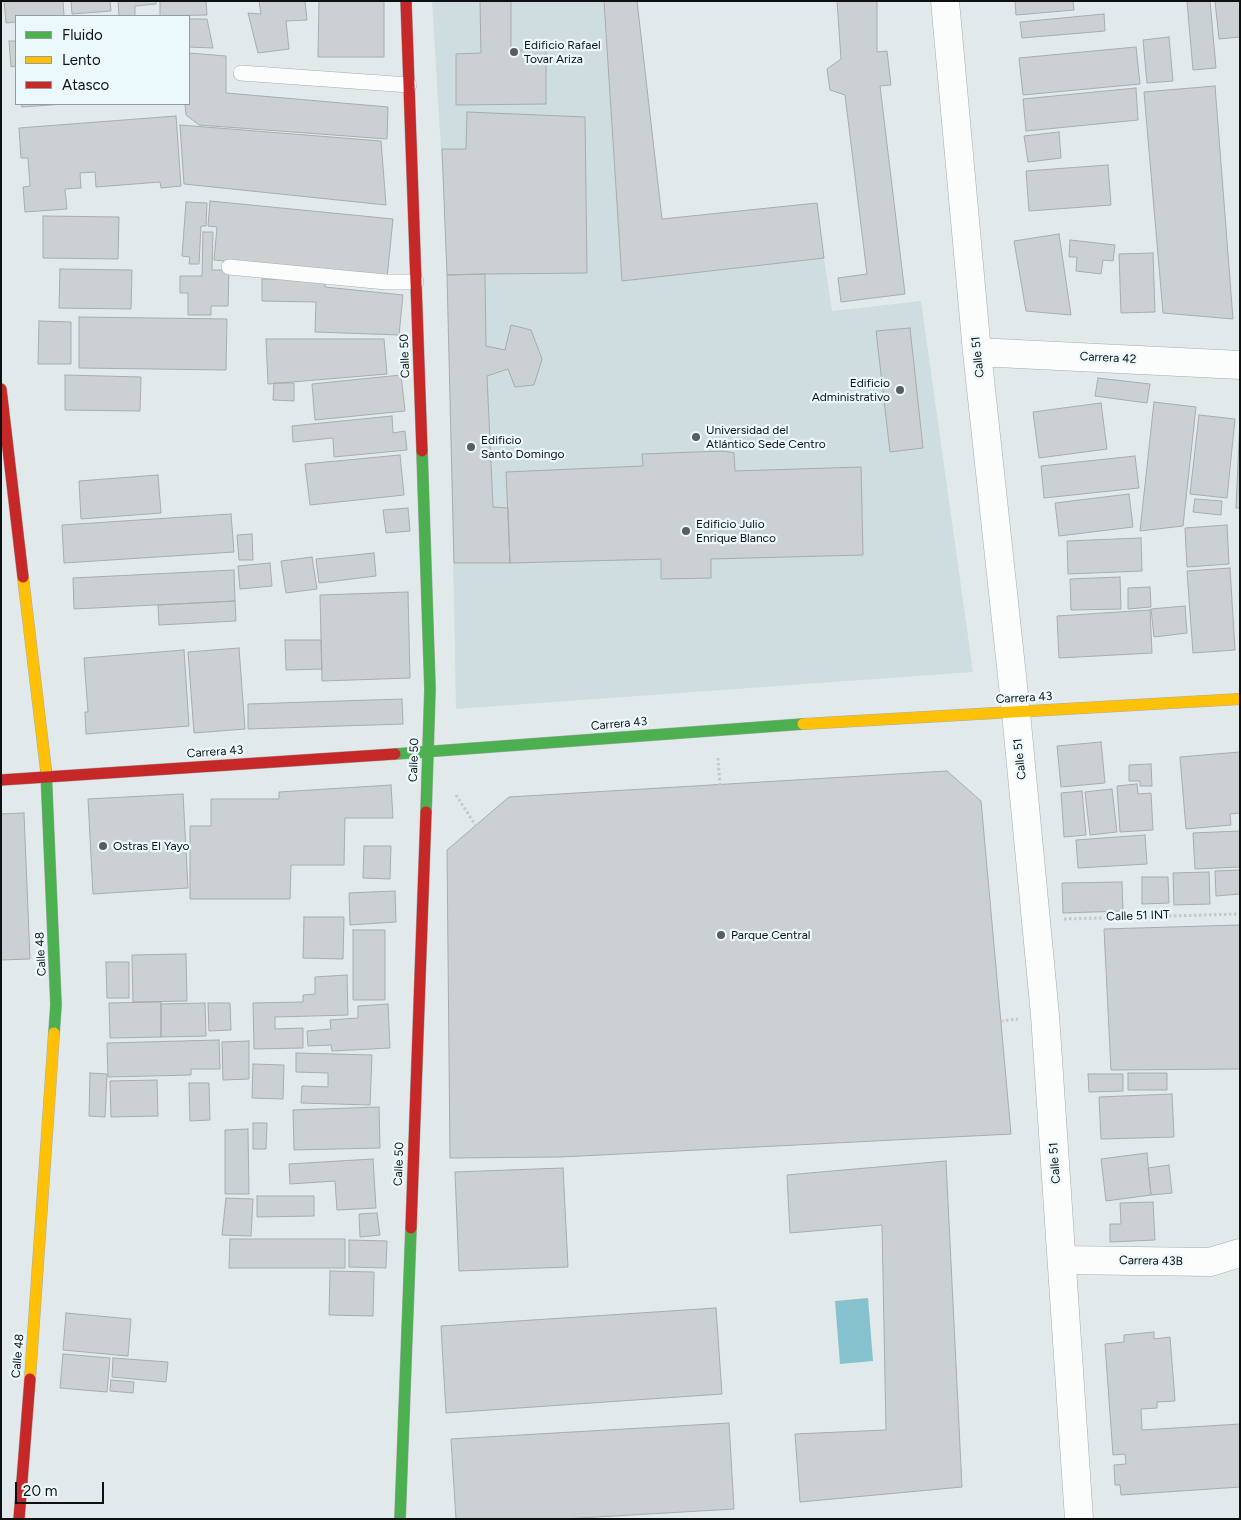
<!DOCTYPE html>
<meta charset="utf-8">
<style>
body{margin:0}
#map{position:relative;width:1241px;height:1520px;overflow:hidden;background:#e2e9eb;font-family:Figtree,sans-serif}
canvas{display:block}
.frame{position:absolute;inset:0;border:2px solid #0d1112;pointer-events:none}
.legend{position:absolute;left:15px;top:15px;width:175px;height:90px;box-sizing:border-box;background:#ecf9fc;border:1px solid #939c9e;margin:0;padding:6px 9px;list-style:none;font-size:15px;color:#0d1112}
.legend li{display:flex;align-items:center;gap:10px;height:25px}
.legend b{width:25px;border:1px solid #939c9e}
.scale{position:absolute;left:15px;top:1482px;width:89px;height:22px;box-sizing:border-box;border:2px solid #0d1112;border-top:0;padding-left:6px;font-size:15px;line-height:18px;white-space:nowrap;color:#0d1112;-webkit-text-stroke:4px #ecf9fc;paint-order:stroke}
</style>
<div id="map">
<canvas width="1241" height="1520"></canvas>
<div class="frame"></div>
<ul class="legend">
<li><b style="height:6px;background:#4caf50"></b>Fluido</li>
<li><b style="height:6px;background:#ffc107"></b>Lento</li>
<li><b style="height:6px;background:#c62828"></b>Atasco</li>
</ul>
<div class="scale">20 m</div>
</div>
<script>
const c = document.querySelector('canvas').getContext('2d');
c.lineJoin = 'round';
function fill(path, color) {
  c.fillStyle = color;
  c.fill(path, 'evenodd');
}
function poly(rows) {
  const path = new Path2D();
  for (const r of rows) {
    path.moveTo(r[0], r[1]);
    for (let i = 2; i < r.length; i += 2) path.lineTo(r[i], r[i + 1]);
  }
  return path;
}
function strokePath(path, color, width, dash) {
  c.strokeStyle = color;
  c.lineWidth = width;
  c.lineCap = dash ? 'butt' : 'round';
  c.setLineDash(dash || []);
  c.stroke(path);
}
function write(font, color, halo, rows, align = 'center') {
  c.font = font + ' Figtree,sans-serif';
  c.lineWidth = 4.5;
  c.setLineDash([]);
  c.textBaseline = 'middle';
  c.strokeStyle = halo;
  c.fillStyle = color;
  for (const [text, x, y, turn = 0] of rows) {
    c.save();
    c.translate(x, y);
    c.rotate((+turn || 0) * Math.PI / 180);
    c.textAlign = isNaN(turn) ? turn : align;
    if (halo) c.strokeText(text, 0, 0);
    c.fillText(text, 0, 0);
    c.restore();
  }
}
fill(poly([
 [432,1,604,1,623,281,824,258,832,311,921,301,973,672,456,709,447,247]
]), '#cedde0');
fill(poly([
 [868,1298,873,1361,840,1364,835,1301]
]), '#86c2ce');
const building = poly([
 [4,1,63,1,64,16,16,16,16,22,6,23,4,1],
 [71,1,110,1,111,11,72,14,71,1],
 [118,1,156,1,156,4,135,6,135,16,119,16,118,1],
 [160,1,206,1,207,15,160,16,160,1],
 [259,1,305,1,307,20,286,21,289,49,258,53,248,13,261,14,259,1],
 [319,1,384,1,384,57,318,57,319,1],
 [480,1,511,1,511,50,546,50,546,104,456,105,456,54,481,53,480,1],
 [604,1,637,1,662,219,817,203,824,258,622,281,604,1],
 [837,1,877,1,877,52,887,51,891,85,880,86,905,294,841,302,838,278,867,274,845,95,830,90,827,69,841,59,837,1],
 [1015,1,1073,1,1074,10,1016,15,1015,1],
 [1187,1,1210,1,1216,68,1193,70,1187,1],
 [1215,1,1240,1,1240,37,1219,39,1215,1],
 [1104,14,1105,31,1022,38,1020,22,1104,14],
 [189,19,207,19,213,48,189,47,189,19],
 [1169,37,1173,81,1147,83,1143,40,1169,37],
 [9,41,16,41,16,66,11,67,9,41],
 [1136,47,1140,84,1023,95,1019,58,1136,47],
 [189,53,226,56,226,93,388,107,387,139,199,125,186,115,185,104,189,104,189,53],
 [1215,86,1233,319,1163,313,1144,92,1215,86],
 [1136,88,1138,120,1026,131,1023,99,1136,88],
 [21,104,64,104,22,107,21,104],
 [467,112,585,117,587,273,485,274,447,275,442,149,466,149,467,112],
 [176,116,181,186,161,188,160,182,96,187,95,172,80,173,81,188,65,189,67,209,25,212,23,187,30,186,28,158,21,158,19,128,176,116],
 [180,125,381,141,386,205,184,184,180,125],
 [1059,132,1061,158,1028,162,1024,136,1059,132],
 [1108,165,1111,205,1029,211,1026,171,1108,165],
 [210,201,393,219,387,278,214,260,217,227,208,226,210,201],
 [186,202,207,203,206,226,201,226,199,264,189,264,190,257,182,256,186,202],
 [43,216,119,217,118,259,43,258,43,216],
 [203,232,213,232,212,270,229,270,228,306,211,306,211,315,188,315,188,293,180,293,180,276,202,276,203,232],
 [1059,234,1071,315,1026,311,1014,241,1059,234],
 [1070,240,1115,245,1113,261,1103,260,1101,274,1076,271,1077,257,1069,257,1070,240],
 [1153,253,1155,312,1121,313,1119,254,1153,253],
 [60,269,132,270,131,309,59,308,60,269],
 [485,274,486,346,505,350,511,325,531,330,542,359,534,385,515,387,508,369,487,376,493,507,508,508,510,563,454,563,447,275,485,274],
 [262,279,325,280,325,287,403,295,399,335,315,332,316,302,262,301,262,279],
 [79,317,227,319,226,370,79,368,79,317],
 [39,321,71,322,71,364,38,364,39,321],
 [910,328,923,448,890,452,876,331,910,328],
 [266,339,384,339,387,374,268,384,266,339],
 [65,375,141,377,140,411,65,410,65,375],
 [401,375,405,411,315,420,312,384,401,375],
 [1098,378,1150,384,1147,403,1095,396,1098,378],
 [274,383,294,383,294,401,273,400,274,383],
 [1154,402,1196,407,1183,526,1140,531,1154,402],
 [1101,403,1107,449,1039,458,1033,412,1101,403],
 [1199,415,1235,419,1227,498,1190,494,1199,415],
 [392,416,393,433,405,431,407,450,334,457,333,438,293,442,292,426,392,416],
 [1240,418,1240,508,1236,508,1240,418],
 [723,451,734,453,735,471,861,467,863,555,711,559,711,578,661,579,661,559,510,563,506,472,643,466,642,454,723,451],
 [400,455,404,495,310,505,305,464,400,455],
 [1135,456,1139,488,1044,498,1041,466,1135,456],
 [158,475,161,513,81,519,79,481,158,475],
 [1129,494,1133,527,1059,536,1055,503,1129,494],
 [1195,499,1222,501,1221,515,1193,512,1195,499],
 [408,508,410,531,386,533,383,510,408,508],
 [231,514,234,552,64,563,62,525,231,514],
 [1227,525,1229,564,1187,567,1185,528,1227,525],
 [252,534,253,560,239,560,237,535,252,534],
 [1141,538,1142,571,1068,574,1067,541,1141,538],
 [374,553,376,576,319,583,316,559,374,553],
 [312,557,317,589,286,593,281,561,312,557],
 [270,563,272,586,240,589,238,566,270,563],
 [1230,568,1235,650,1193,653,1187,571,1230,568],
 [234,570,235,601,74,609,73,578,234,570],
 [1120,577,1121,609,1071,610,1070,579,1120,577],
 [1150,587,1151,607,1128,609,1128,588,1150,587],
 [408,592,410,678,322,681,320,595,408,592],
 [235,601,236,621,159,625,158,605,235,601],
 [1185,606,1187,633,1154,637,1151,609,1185,606],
 [1150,610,1152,653,1059,658,1057,616,1150,610],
 [285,640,321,640,322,669,286,670,285,640],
 [239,648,245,729,194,733,188,652,239,648],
 [184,650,189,726,86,734,85,712,88,712,84,658,184,650],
 [402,699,403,724,248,729,248,704,402,699],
 [1101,742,1105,783,1061,787,1057,746,1101,742],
 [1240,752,1240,813,1230,814,1231,825,1186,829,1180,757,1240,752],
 [1151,764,1152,786,1140,786,1140,781,1129,781,1129,765,1151,764],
 [947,771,981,801,1011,1134,561,1157,450,1158,447,850,509,797,947,771],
 [1137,784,1138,794,1151,793,1153,830,1120,832,1117,786,1137,784],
 [391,785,393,818,345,818,344,865,291,865,290,899,190,899,190,826,211,826,211,799,279,799,279,792,391,785],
 [1112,789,1117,832,1090,835,1085,792,1112,789],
 [1082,791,1086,835,1064,837,1061,793,1082,791],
 [183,794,188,888,93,894,88,799,183,794],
 [24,813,30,959,1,960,1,814,24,813],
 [1240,831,1240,867,1195,869,1193,833,1240,831],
 [1145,835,1147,864,1078,868,1076,840,1145,835],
 [364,846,391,846,390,879,363,878,364,846],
 [1240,870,1240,894,1216,896,1215,871,1240,870],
 [1209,872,1210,904,1174,905,1173,873,1209,872],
 [1142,877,1168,877,1169,903,1142,904,1142,877],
 [1122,882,1123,911,1063,913,1062,883,1122,882],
 [395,891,396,922,350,925,349,893,395,891],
 [304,917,344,917,343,959,303,958,304,917],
 [1240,925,1240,1069,1111,1070,1104,929,1240,925],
 [353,930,385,930,385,1000,353,1000,353,930],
 [186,954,187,1001,133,1002,132,955,186,954],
 [106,962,129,962,129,998,107,998,106,962],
 [347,975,348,1015,275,1017,275,1029,303,1028,303,1048,254,1049,253,1003,303,1002,303,995,315,994,315,977,347,975],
 [161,1002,161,1037,110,1038,109,1003,161,1002],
 [205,1003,206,1036,161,1037,161,1004,205,1003],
 [208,1003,230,1003,231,1030,209,1031,208,1003],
 [388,1004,390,1048,332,1051,331,1045,308,1046,307,1031,331,1029,330,1020,358,1018,358,1006,388,1004],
 [219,1040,220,1069,191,1069,191,1075,108,1077,107,1043,219,1040],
 [249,1041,249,1079,223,1080,222,1042,249,1041],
 [296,1053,372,1055,370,1105,301,1103,302,1086,328,1087,328,1073,296,1072,296,1053],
 [253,1064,284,1065,283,1099,252,1098,253,1064],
 [90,1073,107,1074,105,1117,89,1116,90,1073],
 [1128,1073,1167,1073,1167,1090,1128,1090,1128,1073],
 [1088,1074,1123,1074,1123,1091,1089,1092,1088,1074],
 [157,1080,158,1116,111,1117,110,1081,157,1080],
 [189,1083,209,1083,210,1120,190,1121,189,1083],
 [1172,1094,1174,1137,1101,1139,1099,1097,1172,1094],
 [379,1107,380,1148,294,1150,293,1110,379,1107],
 [253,1123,267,1123,266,1149,253,1149,253,1123],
 [248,1129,249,1194,225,1194,225,1130,248,1129],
 [1147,1153,1151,1195,1106,1201,1101,1159,1147,1153],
 [373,1159,376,1208,337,1210,335,1181,290,1184,289,1164,373,1159],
 [946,1161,962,1487,800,1502,795,1434,886,1430,882,1225,790,1233,787,1175,946,1161],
 [1169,1165,1172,1193,1151,1195,1148,1168,1169,1165],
 [563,1168,568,1267,459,1271,455,1172,563,1168],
 [257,1196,314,1196,314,1216,257,1217,257,1196],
 [226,1198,253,1199,251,1236,222,1235,226,1198],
 [1153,1202,1155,1240,1110,1242,1110,1224,1121,1224,1120,1203,1153,1202],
 [377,1213,380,1235,360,1237,359,1214,377,1213],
 [230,1239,345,1239,345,1268,229,1268,230,1239],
 [349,1240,387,1241,386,1268,349,1267,349,1240],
 [330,1271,374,1272,373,1316,329,1315,330,1271],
 [716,1308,722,1394,446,1413,441,1326,716,1308],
 [66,1313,131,1319,128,1356,63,1350,66,1313],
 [1154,1332,1154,1339,1170,1337,1175,1401,1157,1402,1157,1408,1141,1409,1142,1430,1240,1424,1240,1487,1121,1495,1120,1485,1115,1485,1114,1465,1126,1464,1125,1454,1113,1455,1105,1344,1124,1342,1124,1335,1154,1332],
 [63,1354,110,1358,107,1392,60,1388,63,1354],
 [113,1358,168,1362,166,1382,112,1377,113,1358],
 [111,1380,134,1382,133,1393,110,1391,111,1380],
 [729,1423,734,1509,563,1519,456,1519,451,1439,729,1423]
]);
fill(building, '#cbd1d2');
strokePath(building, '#a7acad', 1);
const lane = poly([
 [241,73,409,85],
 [229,267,386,282,416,282]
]);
const street = poly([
 [945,1,977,352,1016,713,1045,1015,1079,1519],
 [977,352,1240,365],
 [1062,1260,1210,1262,1240,1253]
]);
const fast = poly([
 [422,451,430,689,426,812],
 [395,754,803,724],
 [46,770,56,1005,54,1033],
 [400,1519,411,1228]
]);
const slow = poly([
 [23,577,46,770],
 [803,724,1240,699],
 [30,1379,54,1033]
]);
const jam = poly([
 [406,1,422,451],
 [1,389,23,577],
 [1,780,395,754],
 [411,1228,426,812],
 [19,1519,30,1379]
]);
strokePath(lane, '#a6abac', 16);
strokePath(street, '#a6abac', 29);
strokePath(fast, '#a6abac', 12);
strokePath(slow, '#a6abac', 12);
strokePath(jam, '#a6abac', 12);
strokePath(poly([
 [718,758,720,785],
 [456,795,476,826],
 [1064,919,1240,914],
 [1001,1021,1018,1019]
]), '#c6c8c9', 3, [2.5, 2.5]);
strokePath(lane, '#fbfcfc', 15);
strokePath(street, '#fbfcfc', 28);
strokePath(fast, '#4caf50', 11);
strokePath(slow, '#ffc107', 11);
strokePath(jam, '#c62828', 11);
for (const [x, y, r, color] of [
 [514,52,5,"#585d5e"],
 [900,390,5,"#585d5e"],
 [696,437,5,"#585d5e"],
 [471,447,5,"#585d5e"],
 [686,531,5,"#585d5e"],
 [103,846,5,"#585d5e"],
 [721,935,5,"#585d5e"]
]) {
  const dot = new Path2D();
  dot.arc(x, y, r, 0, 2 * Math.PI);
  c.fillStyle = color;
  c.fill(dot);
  strokePath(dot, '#ecf9fc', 2);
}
write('12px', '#0d1112', '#ecf9fc', [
 ["Edificio Rafael",524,45],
 ["Tovar Ariza",524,59],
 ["Edificio",890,383,"right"],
 ["Administrativo",890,397,"right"],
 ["Universidad del",706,430],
 ["Atlántico Sede Centro",706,444],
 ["Edificio",481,440],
 ["Santo Domingo",481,454],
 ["Edificio Julio",696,524],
 ["Enrique Blanco",696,538],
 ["Ostras El Yayo",113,846],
 ["Parque Central",731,935]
], 'left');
write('12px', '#0d1112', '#ecf9fc', [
 ["Calle 50",405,356,-92],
 ["Calle 51",978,357,-96],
 ["Carrera 42",1108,358,3],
 ["Carrera 43",1024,698,-3],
 ["Carrera 43",619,724,-5],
 ["Carrera 43",215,752,-4],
 ["Calle 51",1020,759,-96],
 ["Calle 50",414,760,-88],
 ["Calle 51 INT",1138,916,-2],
 ["Calle 48",41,954,-93],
 ["Calle 51",1055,1163,-94],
 ["Calle 50",399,1164,-88],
 ["Carrera 43B",1151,1261,1],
 ["Calle 48",18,1356,-85]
]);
</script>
